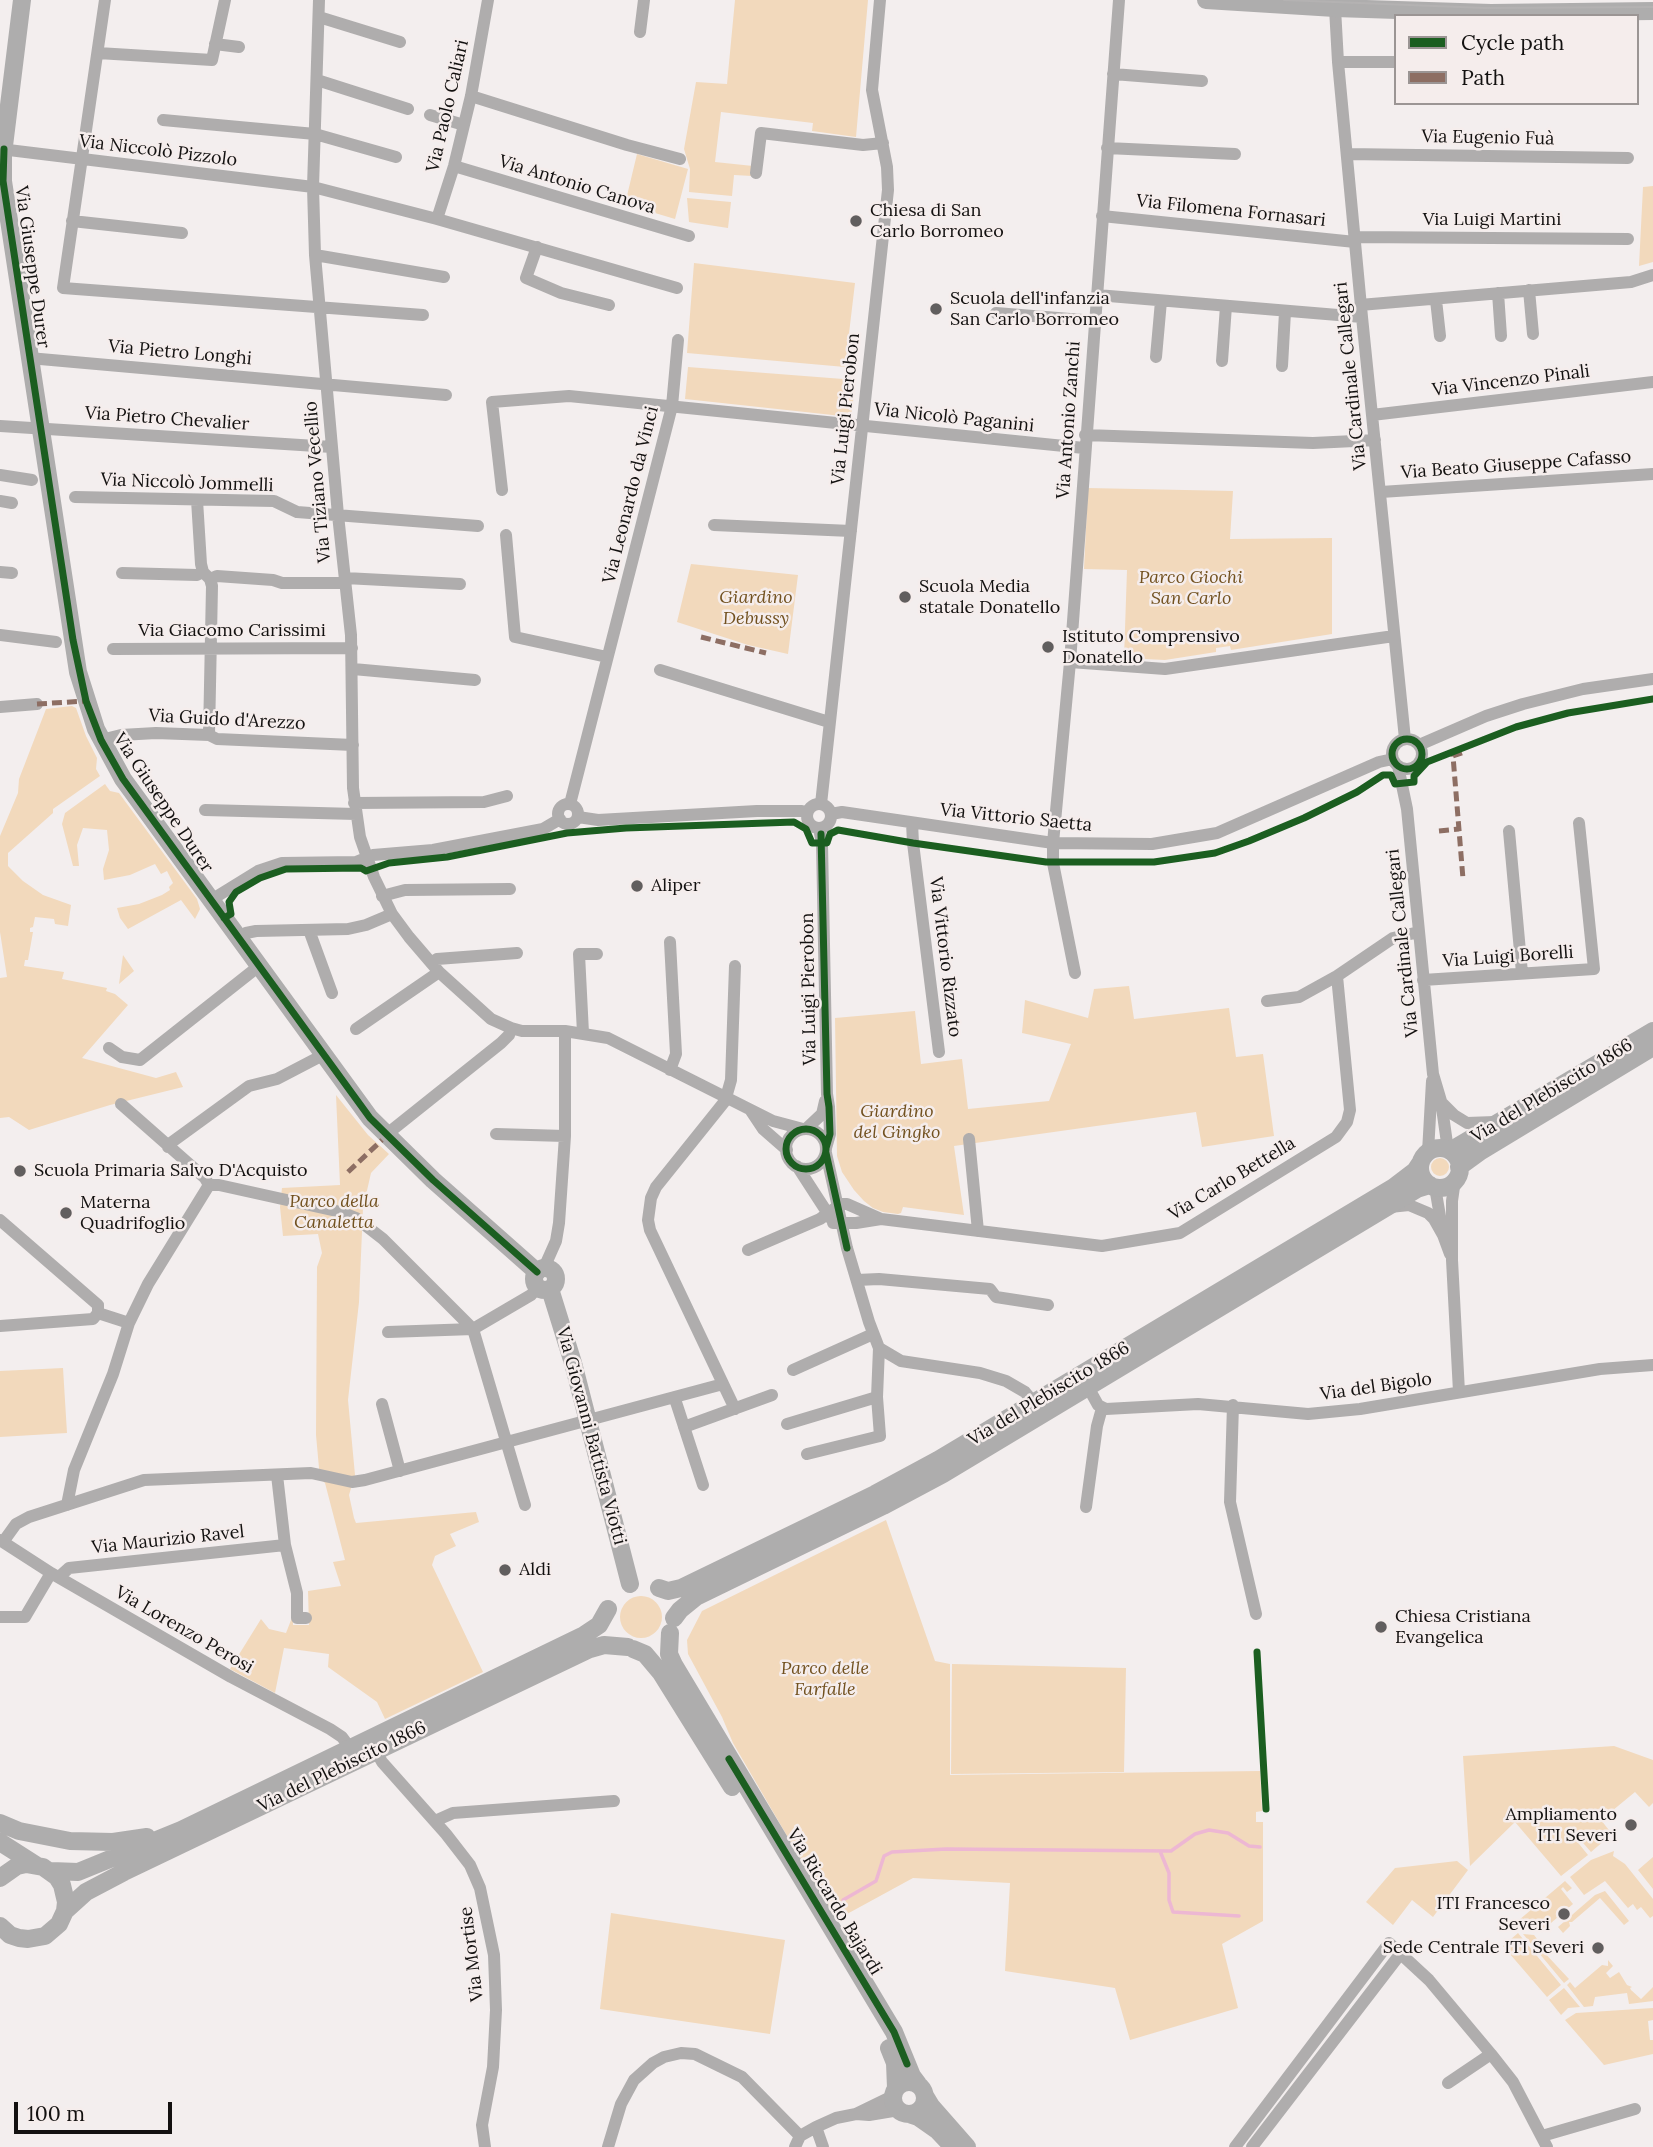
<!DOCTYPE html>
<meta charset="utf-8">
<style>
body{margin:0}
#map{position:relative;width:1653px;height:2147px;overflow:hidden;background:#f3eeee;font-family:Lora,serif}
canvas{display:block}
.legend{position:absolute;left:1394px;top:14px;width:245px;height:91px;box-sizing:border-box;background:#f5edec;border:2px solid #9b9594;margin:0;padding:9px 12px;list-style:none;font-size:21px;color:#131110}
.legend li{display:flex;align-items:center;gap:14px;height:35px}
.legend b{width:35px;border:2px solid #9b9594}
.scale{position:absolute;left:14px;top:2102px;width:158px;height:32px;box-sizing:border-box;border:4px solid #131110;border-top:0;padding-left:9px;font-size:21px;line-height:24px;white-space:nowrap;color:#131110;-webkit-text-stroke:5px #f5edec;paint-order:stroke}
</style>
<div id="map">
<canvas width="1653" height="2147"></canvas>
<ul class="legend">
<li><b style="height:9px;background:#1b5e20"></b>Cycle path</li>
<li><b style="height:9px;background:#8d6e63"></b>Path</li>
</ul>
<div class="scale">100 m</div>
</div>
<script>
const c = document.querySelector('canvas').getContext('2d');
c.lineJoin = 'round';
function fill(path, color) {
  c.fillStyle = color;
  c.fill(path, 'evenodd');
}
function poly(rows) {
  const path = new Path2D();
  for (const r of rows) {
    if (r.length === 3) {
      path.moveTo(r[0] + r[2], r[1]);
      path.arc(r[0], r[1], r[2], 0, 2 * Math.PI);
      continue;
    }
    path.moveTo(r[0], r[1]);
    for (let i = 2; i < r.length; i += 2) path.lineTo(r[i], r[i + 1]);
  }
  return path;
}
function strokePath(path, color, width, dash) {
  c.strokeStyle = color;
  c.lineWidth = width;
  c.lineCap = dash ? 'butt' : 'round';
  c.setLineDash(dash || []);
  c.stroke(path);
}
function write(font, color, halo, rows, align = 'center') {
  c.font = font + ' Lora,serif';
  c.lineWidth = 5;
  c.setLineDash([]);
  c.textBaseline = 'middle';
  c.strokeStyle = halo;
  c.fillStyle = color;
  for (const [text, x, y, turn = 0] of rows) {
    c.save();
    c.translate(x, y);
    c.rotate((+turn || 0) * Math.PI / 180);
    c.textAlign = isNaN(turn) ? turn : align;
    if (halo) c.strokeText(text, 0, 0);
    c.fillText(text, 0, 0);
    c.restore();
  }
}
fill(poly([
 [735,0,868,0,856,137,812,131,813,123,721,112,715,162,753,166,752,176,734,175,732,196,689,192,690,169,684,149,696,82,727,84],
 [637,154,688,169,675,219,625,204],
 [1653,186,1653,262,1639,266,1643,187],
 [687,198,731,202,728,228,689,222],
 [694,263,855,283,845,367,687,353],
 [688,367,856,380,851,417,685,399],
 [1088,488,1233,491,1230,539,1332,538,1332,634,1231,650,1230,646,1216,648,1216,652,1165,660,1124,658,1127,570,1084,569],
 [691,564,798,575,788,654,748,645,677,622],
 [72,706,76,708,86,736,97,758,96,769,100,776,53,809,53,813,8,853,8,866,23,881,43,895,71,905,68,926,55,924,54,919,35,917,33,927,30,928,30,932,33,932,28,960,25,960,24,966,64,972,62,979,107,988,106,991,115,994,128,1005,82,1058,156,1078,176,1072,183,1087,110,1105,29,1130,9,1117,0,1118,0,978,7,977,0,932,0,836,18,793,19,779,46,709],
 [105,784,110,791,119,793,197,899,200,909,195,919,181,900,128,929,120,918,117,908,139,904,162,895,170,890,169,887,173,883,167,871,161,874,155,864,130,875,104,880,103,869,109,850,107,830,83,828,77,845,79,866,73,866,62,824,65,813],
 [123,955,134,971,119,984],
 [1129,986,1134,1019,1229,1008,1236,1057,1263,1054,1274,1136,1202,1147,1196,1112,954,1146,964,1215,903,1207,901,1213,898,1214,883,1212,873,1208,864,1201,854,1190,842,1172,837,1156,835,1018,915,1011,921,1064,962,1059,968,1109,1049,1101,1071,1044,1022,1033,1025,1000,1088,1018,1094,989],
 [336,1095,368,1135,389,1154,371,1173,363,1208,359,1302,348,1400,355,1475,349,1495,354,1518,356,1523,476,1512,479,1522,450,1534,456,1546,435,1556,432,1565,483,1672,385,1719,377,1702,328,1667,329,1654,284,1648,275,1693,230,1669,261,1619,269,1629,286,1633,293,1615,293,1625,309,1625,308,1591,341,1586,333,1562,345,1560,325,1483,320,1479,316,1435,317,1267,322,1253,318,1234,283,1236,280,1207,282,1188,340,1185],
 [1440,1167,9],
 [63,1368,67,1433,0,1437,0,1371],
 [886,1520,935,1661,950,1664,950,1775,1260,1771,1262,1811,1256,1812,1256,1822,1263,1822,1263,1921,1222,1944,1238,2008,1130,2040,1115,1988,1005,1971,1010,1883,913,1878,836,1920,733,1743,722,1717,688,1654,687,1640,702,1611],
 [641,1617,21],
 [952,1664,1126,1668,1124,1772,951,1774],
 [1614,1746,1653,1760,1653,1803,1649,1807,1635,1792,1601,1820,1612,1834,1591,1852,1569,1827,1567,1829,1588,1855,1561,1876,1515,1822,1470,1866,1463,1756],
 [1614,1851,1613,1856,1625,1864,1653,1899,1653,1916,1650,1918,1641,1907,1637,1910,1633,1904,1628,1908,1605,1881,1584,1895,1570,1877,1591,1860],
 [1653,1857,1653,1889,1638,1870],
 [1457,1861,1468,1870,1433,1917,1412,1900,1393,1925,1366,1902,1395,1868],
 [1565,1881,1572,1888,1567,1892,1563,1887,1561,1889,1573,1904,1544,1929,1516,1926,1514,1928,1512,1926],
 [1605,1891,1629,1921,1624,1925,1600,1898,1572,1922,1569,1922,1570,1926,1563,1933,1558,1927,1595,1895],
 [611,1913,785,1940,770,2034,600,2009],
 [1518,1933,1561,1985,1547,1997,1503,1946],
 [1523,1934,1534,1935,1541,1944,1539,1946,1541,1949,1569,1979,1564,1983],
 [1608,1960,1613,1966,1606,1973,1610,1978,1619,1972,1627,1985,1632,1987,1630,1988,1631,1990,1641,1999,1653,1987,1653,2001,1629,2004,1627,1993,1595,1997,1593,2006,1584,2007,1567,1985,1570,1982,1575,1988,1602,1965,1608,1966],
 [1564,1988,1580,2007,1568,2008,1561,2015,1549,2000],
 [1653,2008,1653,2020,1648,2021,1650,2040,1653,2040,1653,2054,1604,2065,1565,2020,1576,2013]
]), '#f2d9bc');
strokePath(poly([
 [1160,1851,1169,1873,1169,1900,1173,1912,1239,1916],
 [843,1900,876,1881,884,1856,892,1852,946,1849,1171,1851,1195,1834,1209,1830,1228,1833,1249,1846,1260,1847]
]), '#edb7d3', 3.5);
strokePath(poly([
 [105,0,63,288,423,315],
 [319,0,313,187,315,255,338,515,351,635,353,788,360,837,374,877,392,914,409,937,439,972,491,1019,511,1028,522,1031,565,1031,608,1038,773,1121,803,1129],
 [1335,8,1338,62,1362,317,1405,739],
 [319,17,400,42],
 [640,32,644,0],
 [215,44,239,47],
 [98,53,212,60,225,0],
 [1338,62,1396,62],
 [1113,74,1202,81],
 [317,80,408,109],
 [471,96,627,145,680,159],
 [430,115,464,125],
 [163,120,315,134,396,157],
 [1107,148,1235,154],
 [0,149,313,187,437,219,677,288],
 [1347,154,1628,158],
 [454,166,689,236],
 [756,173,761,133,863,145,883,143],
 [1102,216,1355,242],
 [437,219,454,166,471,96,488,0],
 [72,221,182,233],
 [1355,237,1628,239],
 [537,247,526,278,561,293,609,305],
 [315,255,444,277],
 [1529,290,1533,334],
 [1498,293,1501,336],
 [1097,295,1362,317],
 [1436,300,1440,336],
 [1360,305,1631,282,1653,275],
 [996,313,1095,321],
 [1156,357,1161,301],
 [29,358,446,395],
 [1222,361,1226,306],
 [1282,366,1285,312],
 [1372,415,1653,382],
 [0,426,332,447],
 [1085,435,1313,443,1375,440],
 [0,475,32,480],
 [502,490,492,402,569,396,1084,448],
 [1381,492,1653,474],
 [75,497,274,501,297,512,478,526],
 [197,500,201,564,203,572,210,579,212,586,209,735],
 [0,501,12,503],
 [714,525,851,531],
 [506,535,515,637,607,657],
 [0,572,12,573],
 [122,573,197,575,203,572],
 [345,578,460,584],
 [210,579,217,576,273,580,282,583,345,583],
 [0,635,56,642],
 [113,649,352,648],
 [1070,662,1165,669,1394,636],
 [353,669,475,680],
 [660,670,829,722],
 [0,707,37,704],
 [1407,754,15],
 [101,740,121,735,156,733,209,735,217,739,353,745],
 [1419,745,1486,716,1523,704,1583,689,1653,679],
 [1398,766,1407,809,1433,1074,1441,1101,1448,1150],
 [354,803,484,802,507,796],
 [570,804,672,406,678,340],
 [821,804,888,190,887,167,872,90,880,0],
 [819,816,12],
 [568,814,10],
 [205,810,356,814],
 [831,814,842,812,1053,843,1152,844,1217,833,1379,762,1393,759],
 [578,817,598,820,757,811,802,811,807,813],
 [912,823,913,843,939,1052],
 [819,828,822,844,827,1094,829,1107,830,1134,826,1148],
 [1509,831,1522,973],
 [382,896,405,890,510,889],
 [211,900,258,871,282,863,356,862,373,855,433,850,543,829,560,819],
 [309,930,332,993],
 [239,939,246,933,256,931,348,929,366,925,392,914],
 [431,963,437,959,517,953],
 [735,966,731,1080,725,1101,656,1187,651,1198,648,1220,650,1230,735,1409],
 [1075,973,1053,863,1053,843,1070,662,1119,0],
 [1423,980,1594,969,1579,823],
 [1267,1001,1299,997,1337,976],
 [356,1029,439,972],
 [583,1033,579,954,597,954],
 [109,1048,122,1057,140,1060,259,966],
 [670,1070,676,1054,670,942],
 [1441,1102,1454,1115,1467,1123,1495,1122],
 [121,1104,205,1178,209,1185],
 [751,1111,763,1129,787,1150],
 [806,1129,822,1114,825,1101],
 [806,1149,20],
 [387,1134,501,1043,509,1035,511,1028],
 [496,1134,565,1136],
 [969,1139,978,1231],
 [168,1147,172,1142,249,1086,277,1079,323,1055],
 [1428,1152,1432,1081],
 [826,1153,847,1248,869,1322,879,1348,901,1361,980,1373,1006,1381,1025,1392,1034,1403],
 [797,1166,832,1220],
 [1455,1180,1452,1201,1452,1260,1459,1392],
 [209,1185,219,1185,341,1212,356,1218,383,1239,473,1329,525,1505],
 [1435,1187,1442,1228],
 [1390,1207,1409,1205,1428,1213,1434,1219,1443,1235,1450,1254],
 [0,1220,98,1305,98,1313],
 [833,1223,856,1223,881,1219],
 [748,1250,820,1219,841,1204,847,1204,881,1219,1102,1246,1180,1233,1336,1137,1347,1122,1350,1110,1337,976,1393,938,1419,932],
 [544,1268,556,1241,559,1223,565,1136,565,1031],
 [857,1280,879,1279,990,1289,996,1297,1048,1305],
 [98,1313,129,1323],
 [0,1326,93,1319,98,1313],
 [388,1332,473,1329,531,1295,538,1287],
 [793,1370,873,1334],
 [1088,1387,1098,1405,1106,1409,1198,1404,1308,1414,1360,1409,1600,1369,1653,1365],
 [675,1399,703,1485],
 [382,1404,400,1471],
 [1233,1405,1230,1502,1256,1614],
 [787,1424,877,1397],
 [684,1427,772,1395],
 [807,1454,880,1436,877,1397,879,1348],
 [277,1475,285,1545,297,1593,297,1618,306,1618],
 [67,1505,74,1470,113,1374,129,1323,148,1284,209,1185],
 [1086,1507,1097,1426,1102,1408],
 [0,1540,51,1573,231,1677,330,1729,342,1737,350,1748],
 [3,1542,16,1524,29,1517,144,1480,311,1473,352,1482,365,1480,723,1384],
 [59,1577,69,1568,285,1545],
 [0,1617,25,1617,51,1573],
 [376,1751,382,1762,446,1834,470,1865,480,1888,494,1955,496,2010,493,2067,482,2125,485,2147],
 [435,1821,453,1813,614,1801],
 [1448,2083,1491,2054],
 [856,2114,869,2115,899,2110],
 [816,2127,823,2147],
 [1542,2136,1635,2109],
 [608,2147,621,2104,634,2080,653,2063,664,2057,681,2053,695,2054,742,2077,800,2136],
 [795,2147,800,2136,816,2127,836,2118,856,2114,893,2096],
 [1235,2147,1389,1943,1429,1980,1491,2054,1513,2082,1547,2147],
 [1252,2147,1401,1953]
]), '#afadad', 12);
strokePath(poly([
 [22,0,3,154,3,181,78,672,96,729,123,779,370,1118,433,1180,537,1272],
 [1206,0,1335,8,1491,13,1653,11],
 [1440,1168,20],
 [1450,1151,1653,1031],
 [1459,1167,1481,1151,1653,1047],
 [545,1279,11],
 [550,1289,573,1363,630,1584],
 [659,1588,668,1591,681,1588,875,1494,938,1460,1394,1187,1415,1171,1421,1162],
 [674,1618,680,1610,696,1597,883,1506,943,1474,1417,1189,1430,1185],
 [670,1633,669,1654,674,1665,894,2032,912,2076,918,2084],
 [633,1649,645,1654,661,1673,732,1787],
 [0,1823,19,1831,70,1841,113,1842,147,1837],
 [0,1842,36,1865],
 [51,1871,78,1872,181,1830,584,1635,599,1625,608,1609],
 [0,1878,17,1866,26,1864,43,1867,57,1877,62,1885,66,1902,65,1911,59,1924,45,1936,28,1939,19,1938,10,1935,0,1926],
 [65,1911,86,1892,124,1872,590,1649,604,1645,628,1647],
 [889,2048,895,2063,896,2088],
 [909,2098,16],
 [925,2096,931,2106,967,2147],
 [909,2114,918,2117,938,2131,953,2147]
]), '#aeadad', 18);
strokePath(poly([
 [1284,0,1485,8,1653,7]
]), '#b4b2b2', 2);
strokePath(poly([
 [701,637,766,653],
 [37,704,86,701],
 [1462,753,1453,756,1463,879],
 [1439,831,1459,829],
 [348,1172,382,1140]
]), '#8d6e63', 5, [10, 5]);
strokePath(poly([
 [4,149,3,181,73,640,86,701,101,740,123,779,370,1118,433,1180,537,1272],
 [1407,754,15],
 [821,834,827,1094,829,1107,830,1134,826,1148],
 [224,918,231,914,229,902,236,892,260,878,286,869,361,868,366,871,389,863,447,857,567,833,626,828,794,822,806,829,812,843,827,843,830,834,838,830,913,843,1046,862,1154,862,1215,853,1249,841,1304,818,1357,792,1383,775,1391,775,1395,784,1414,782,1414,776,1427,762,1516,727,1568,713,1653,699],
 [806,1149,20],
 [826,1153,847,1248],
 [1257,1652,1266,1809],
 [729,1759,894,2032,907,2064]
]), '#1b5e20', 7);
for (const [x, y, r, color] of [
 [856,221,7,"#615e5e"],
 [936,309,7,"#615e5e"],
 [905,597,7,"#615e5e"],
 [1048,647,7,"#615e5e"],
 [637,886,7,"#615e5e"],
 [20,1171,7,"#615e5e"],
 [66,1213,7,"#615e5e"],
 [505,1570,7,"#615e5e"],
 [1381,1627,7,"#615e5e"],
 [1631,1825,7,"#615e5e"],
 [1564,1914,7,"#615e5e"],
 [1598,1948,7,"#615e5e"]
]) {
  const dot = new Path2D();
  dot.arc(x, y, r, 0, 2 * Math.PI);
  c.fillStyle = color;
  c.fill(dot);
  strokePath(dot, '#f5edec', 2.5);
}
write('18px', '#131110', '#f5edec', [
 ["Via Paolo Caliari",448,106,-77],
 ["Via Eugenio Fuà",1488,138,1],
 ["Via Niccolò Pizzolo",158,151,7],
 ["Via Antonio Canova",577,185,17],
 ["Via Filomena Fornasari",1231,211,6],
 ["Via Luigi Martini",1492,220],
 ["Via Giuseppe Durer",32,267,82],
 ["Via Pietro Longhi",180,353,5],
 ["Via Cardinale Callegari",1351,376,-96],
 ["Via Vincenzo Pinali",1511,381,-7],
 ["Via Luigi Pierobon",846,409,-84],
 ["Via Nicolò Paganini",954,418,6],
 ["Via Pietro Chevalier",167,419,4],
 ["Via Antonio Zanchi",1069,420,-86],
 ["Via Beato Giuseppe Cafasso",1516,465,-4],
 ["Via Tiziano Vecellio",318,482,-95],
 ["Via Niccolò Jommelli",187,483,2],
 ["Via Leonardo da Vinci",631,495,-76],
 ["Via Giacomo Carissimi",232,631],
 ["Via Guido d'Arezzo",227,720,3],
 ["Via Giuseppe Durer",163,803,56],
 ["Via Vittorio Saetta",1016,818,6],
 ["Via Cardinale Callegari",1403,943,-96],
 ["Via Vittorio Rizzato",945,957,83],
 ["Via Luigi Borelli",1508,957,-4],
 ["Via Luigi Pierobon",809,989,-91],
 ["Via del Plebiscito 1866",1552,1091,-31],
 ["Via Carlo Bettella",1232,1179,-31],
 ["Via del Bigolo",1376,1387,-8],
 ["Via del Plebiscito 1866",1049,1394,-31],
 ["Via Giovanni Battista Viotti",591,1436,75],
 ["Via Maurizio Ravel",168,1540,-6],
 ["Via Lorenzo Perosi",184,1630,30],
 ["Via del Plebiscito 1866",342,1767,-26],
 ["Via Riccardo Bajardi",834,1902,59],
 ["Via Mortise",472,1954,-97]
]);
write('18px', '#131110', '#f5edec', [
 ["Chiesa di San",870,211],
 ["Carlo Borromeo",870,232],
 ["Scuola dell'infanzia",950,299],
 ["San Carlo Borromeo",950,320],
 ["Scuola Media",919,587],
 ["statale Donatello",919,608],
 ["Istituto Comprensivo",1062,637],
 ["Donatello",1062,658],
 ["Aliper",651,886],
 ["Scuola Primaria Salvo D'Acquisto",34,1171],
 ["Materna",80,1203],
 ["Quadrifoglio",80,1224],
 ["Aldi",519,1570],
 ["Chiesa Cristiana",1395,1617],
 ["Evangelica",1395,1638],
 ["Ampliamento",1617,1815,"right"],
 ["ITI Severi",1617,1836,"right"],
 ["ITI Francesco",1550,1904,"right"],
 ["Severi",1550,1925,"right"],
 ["Sede Centrale ITI Severi",1584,1948,"right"]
], 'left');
write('italic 18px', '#72511f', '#f5edec', [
 ["Parco Giochi",1191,578],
 ["San Carlo",1191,599],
 ["Giardino",756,598],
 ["Debussy",756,619],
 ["Giardino",897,1112],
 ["del Gingko",897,1133],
 ["Parco della",334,1202],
 ["Canaletta",334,1223],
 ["Parco delle",825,1669],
 ["Farfalle",825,1690]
]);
</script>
